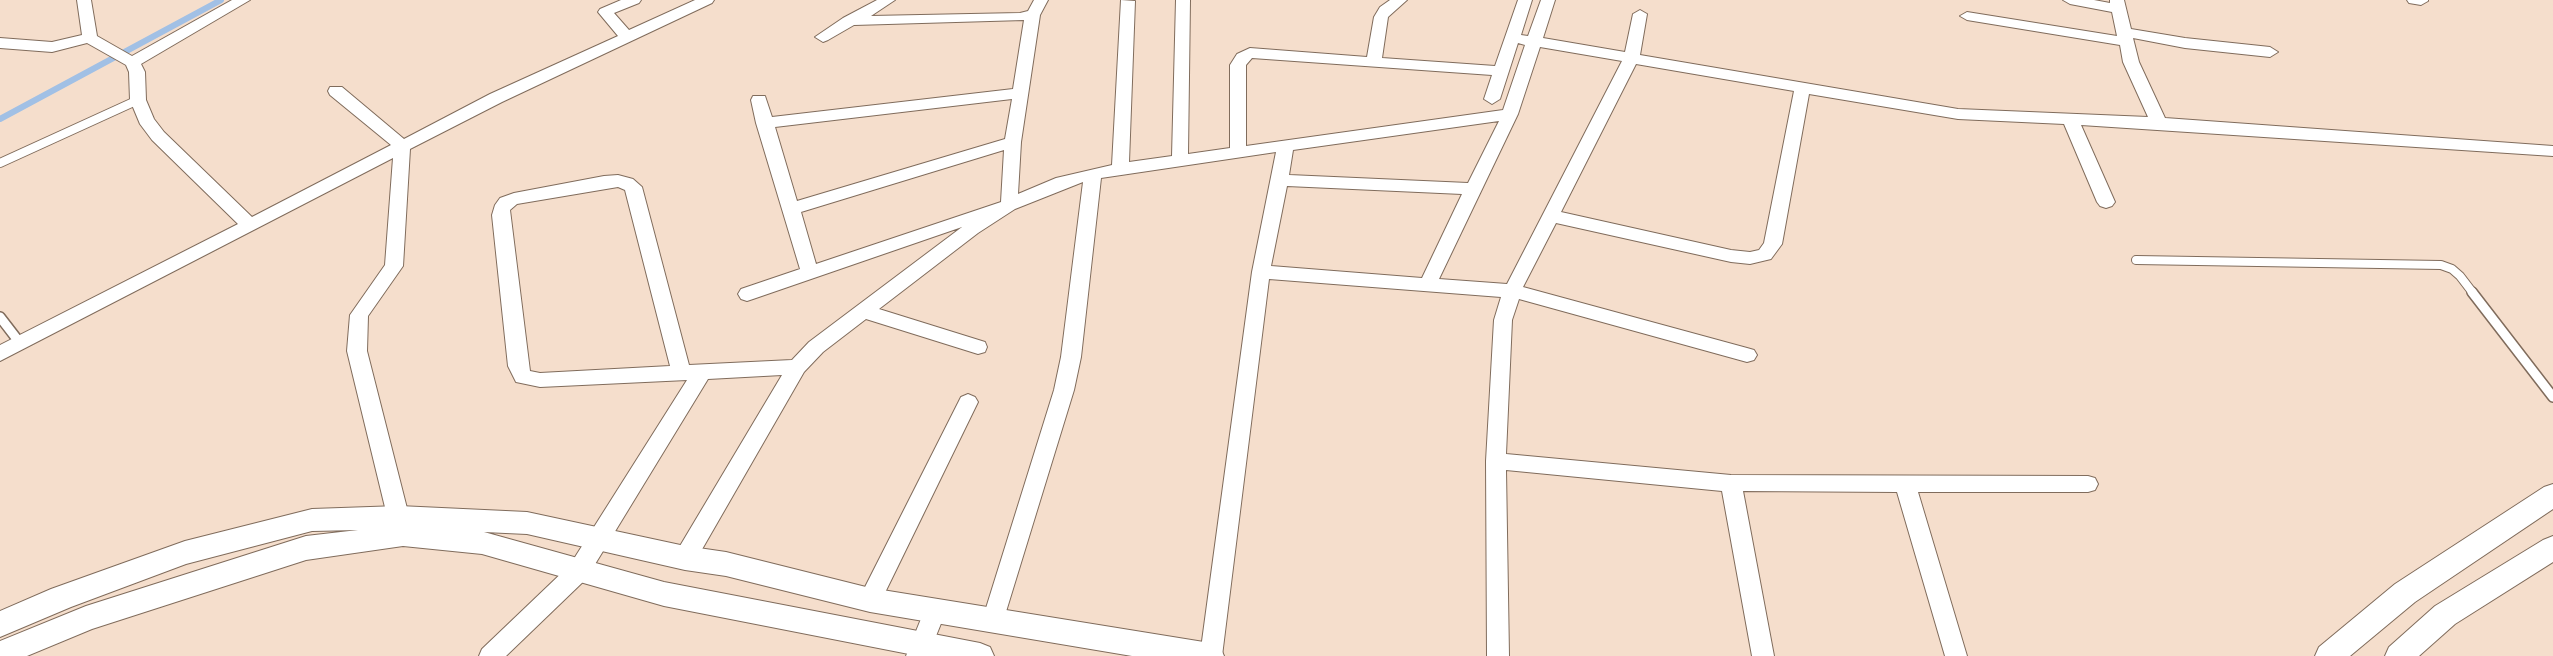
<!DOCTYPE html>
<style>
body{margin:0}
canvas{display:block;background:#f5decc}
</style>
<canvas width="2553" height="656"></canvas>
<script>
const c = document.querySelector('canvas').getContext('2d');
c.lineJoin = 'round';
function poly(rows) {
  const path = new Path2D();
  for (const r of rows) {
    path.moveTo(r[0], r[1]);
    for (let i = 2; i < r.length; i += 2) path.lineTo(r[i], r[i + 1]);
  }
  return path;
}
function strokePath(path, color, width, dash) {
  c.strokeStyle = color;
  c.lineWidth = width;
  c.lineCap = dash ? 'butt' : 'round';
  c.setLineDash(dash || []);
  c.stroke(path);
}
function fill(path, color) {
  c.fillStyle = color;
  c.fill(path, 'evenodd');
}
strokePath(poly([
 [0,119,221,0]
]), '#a1c0e5', 6);
const serviceFar1 = poly([
 [0,163,138,100],
 [2136,260,2441,265,2452,269,2460,276,2473,293]
]);
const service = poly([
 [2472,292,2553,397],
 [0,317,20,343]
]);
const minor = poly([
 [77,0,91,0,97,36,132,56,232,0,250,0,141,64,145,72,146,100,154,119,164,132,252,217,391,145,330,95,328,91,330,87,342,87,404,139,490,94,618,36,598,12,600,9,621,0,641,0,639,3,614,13,629,30,695,0,714,0,712,3,502,102,410,149,403,266,368,316,367,351,413,532,410,538,402,541,394,538,391,532,347,351,350,315,385,265,393,158,0,361,0,345,238,224,152,140,140,124,130,100,129,72,126,65,87,43,52,52,0,48,0,38,52,42,82,35,77,0],
 [877,0,895,0,871,16,1020,13,1028,11,1034,0,1048,0,1040,15,1021,142,1018,194,1056,178,1112,165,1121,0,1135,1,1129,162,1172,156,1176,0,1190,0,1188,154,1230,148,1230,65,1237,54,1250,48,1367,57,1374,17,1380,7,1390,0,1407,0,1388,17,1382,58,1495,66,1518,0,1532,0,1521,35,1528,36,1541,0,1555,0,1543,38,1625,52,1633,14,1640,10,1647,14,1640,55,1958,109,2148,117,2123,62,2120,45,1967,20,1960,16,1967,12,2117,36,2112,12,2070,4,2063,0,2094,0,2110,3,2110,0,2124,0,2131,29,2185,38,2270,47,2278,52,2270,57,2185,48,2133,38,2139,62,2165,118,2553,146,2553,156,2081,125,2115,202,2112,206,2106,208,2100,206,2097,202,2064,124,1958,119,1809,94,1782,244,1771,259,1750,264,1731,262,1556,223,1523,287,1747,348,1754,350,1757,355,1754,360,1747,362,1519,299,1512,320,1506,454,1731,475,2088,476,2095,478,2098,484,2095,490,2088,492,1918,492,1967,656,1945,656,1897,492,1743,491,1774,656,1752,656,1722,491,1506,470,1509,656,1487,656,1486,461,1494,320,1501,297,1269,279,1222,656,1200,656,1252,272,1276,152,1101,178,1081,357,1074,390,1001,628,993,631,985,628,982,621,1054,390,1061,357,1083,182,1015,209,978,233,879,309,985,342,987,347,985,352,978,354,866,319,823,352,804,372,693,565,685,567,677,565,674,558,677,551,782,375,708,379,586,579,506,656,479,656,482,649,570,565,687,380,540,387,516,382,508,366,492,215,495,205,500,198,514,193,604,176,618,175,633,179,642,187,689,365,792,360,809,342,962,227,753,299,747,301,741,299,738,294,741,289,800,269,756,123,751,100,753,96,765,96,772,117,1013,89,1024,20,854,25,828,40,823,42,815,37,843,18,877,0],
 [1518,43,1525,45,1503,110,1246,146,1246,65,1252,58,1492,75,1484,99,1492,104,1500,99,1518,43],
 [1540,47,1622,61,1507,284,1439,279,1518,114,1540,47],
 [1636,64,1794,91,1764,243,1759,250,1750,252,1731,250,1561,212,1636,64],
 [1012,99,1005,139,797,201,775,127,1012,99],
 [1499,121,1468,183,1289,175,1293,150,1499,121],
 [1004,150,1001,202,816,264,801,212,1004,150],
 [1287,186,1462,194,1422,278,1271,266,1287,186],
 [618,187,625,190,670,366,540,373,530,371,510,210,517,204,618,187],
 [2407,0,2428,0,2428,1,2421,5,2409,3,2407,0],
 [968,394,975,397,978,402,878,607,870,610,862,607,859,600,862,593,961,397,968,394],
 [935,601,943,604,946,611,928,656,906,656,927,604,935,601]
]);
const tertiary = poly([
 [2553,484,2553,509,2415,602,2350,656,2315,656,2319,647,2395,584,2544,487,2553,484],
 [399,506,527,512,685,546,726,552,870,588,1210,643,1220,647,1224,656,1132,656,870,612,726,576,685,570,527,534,484,532,664,582,980,643,990,647,994,656,919,656,664,606,482,554,403,546,306,560,92,629,27,656,0,656,0,641,86,606,306,536,358,530,312,531,186,564,71,607,0,637,0,611,51,589,185,541,312,509,399,506],
 [2553,536,2553,562,2455,624,2419,656,2385,656,2389,647,2435,606,2543,540,2553,536]
]);
strokePath(serviceFar1, '#806c5c', 10);
strokePath(service, '#806c5c', 12);
strokePath(minor, '#806c5c', 2);
strokePath(tertiary, '#806c5c', 2);
strokePath(serviceFar1, '#fff', 8);
strokePath(service, '#fff', 9);
fill(minor, '#fff');
fill(tertiary, '#fff');
</script>
